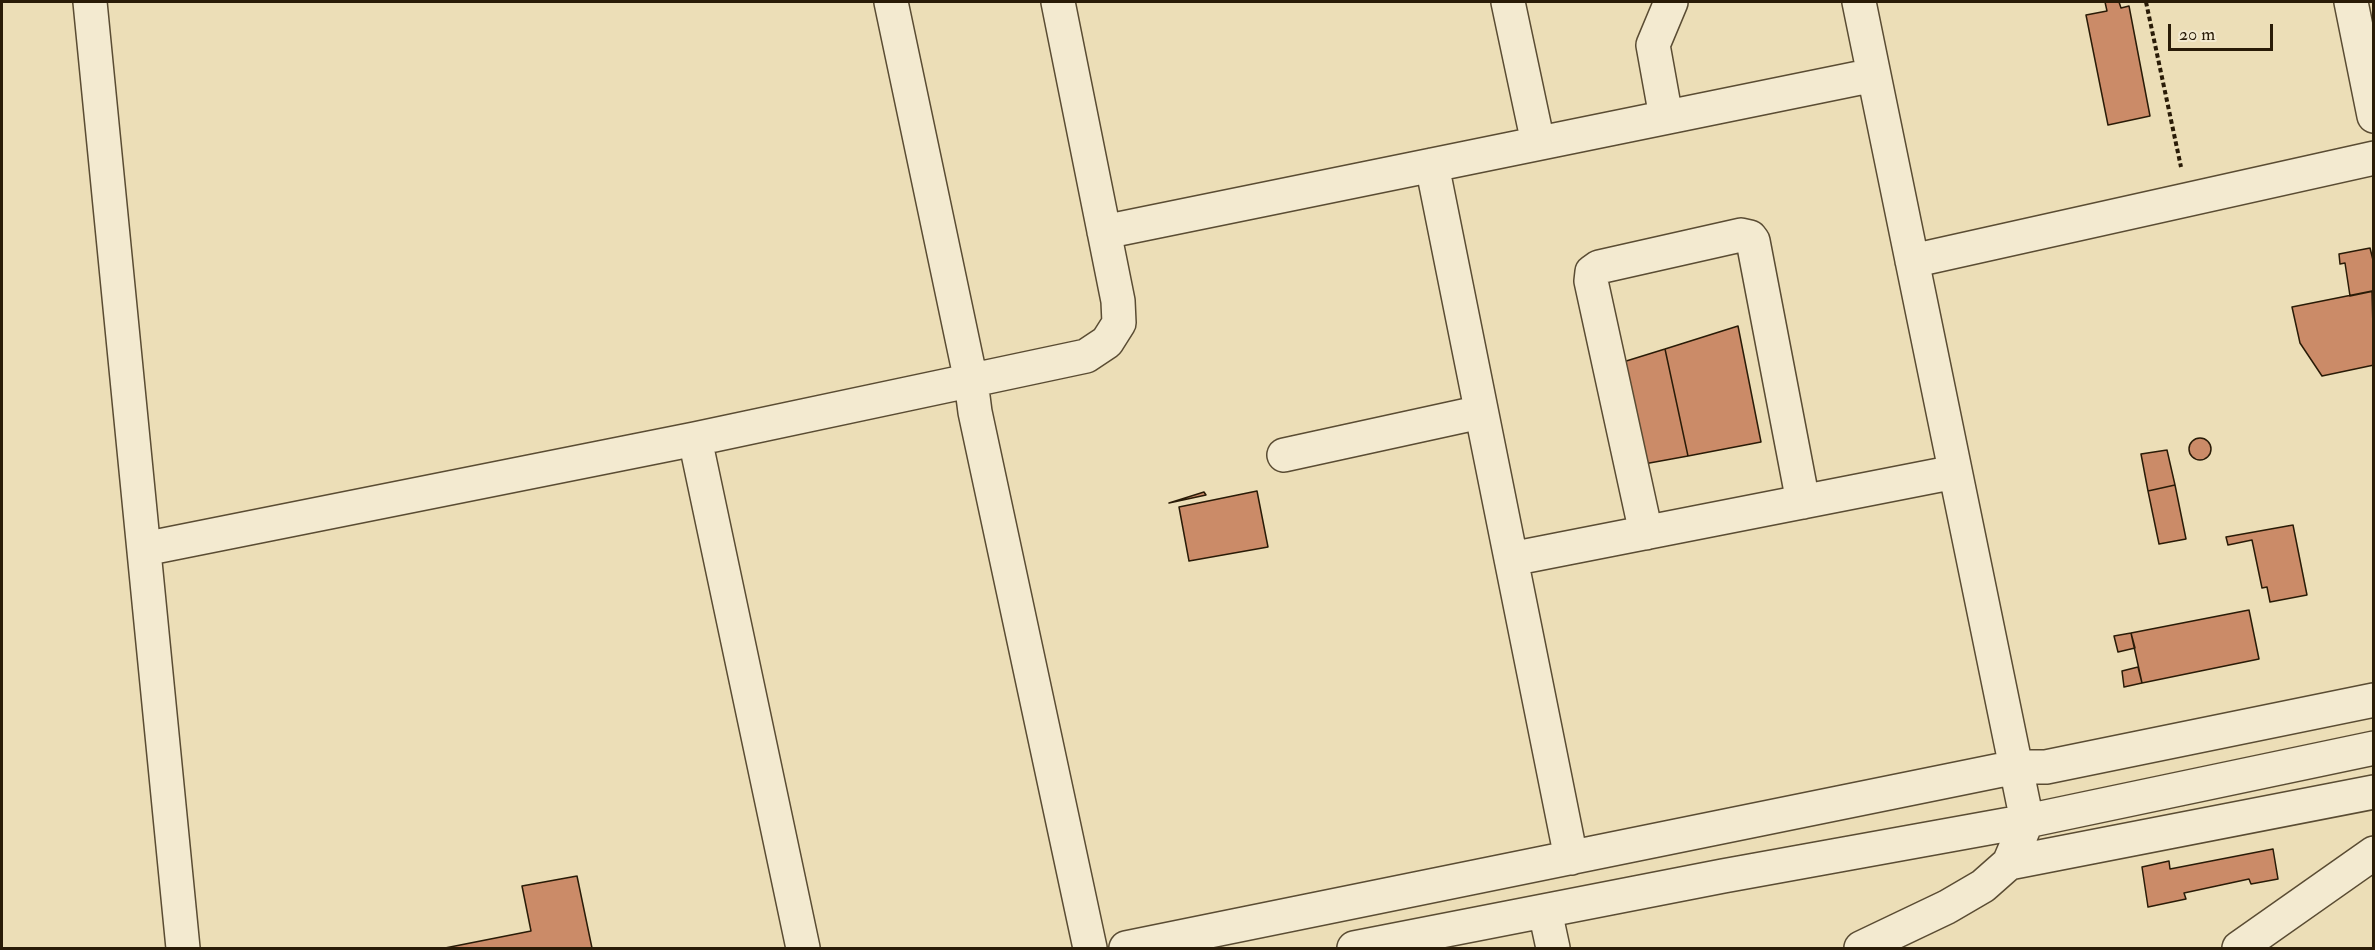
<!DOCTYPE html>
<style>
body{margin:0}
#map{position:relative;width:2375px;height:950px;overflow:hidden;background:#ecdeb7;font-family:"IM FELL Double Pica",serif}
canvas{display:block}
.frame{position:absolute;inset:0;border:3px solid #291b07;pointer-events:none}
.scale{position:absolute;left:2168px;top:24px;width:105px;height:27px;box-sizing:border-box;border:3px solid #291b07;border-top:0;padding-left:8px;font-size:18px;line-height:21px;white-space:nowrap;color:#291b07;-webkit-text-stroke:4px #f3ead0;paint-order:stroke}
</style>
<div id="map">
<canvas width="2375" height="950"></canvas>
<div class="frame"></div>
<div class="scale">20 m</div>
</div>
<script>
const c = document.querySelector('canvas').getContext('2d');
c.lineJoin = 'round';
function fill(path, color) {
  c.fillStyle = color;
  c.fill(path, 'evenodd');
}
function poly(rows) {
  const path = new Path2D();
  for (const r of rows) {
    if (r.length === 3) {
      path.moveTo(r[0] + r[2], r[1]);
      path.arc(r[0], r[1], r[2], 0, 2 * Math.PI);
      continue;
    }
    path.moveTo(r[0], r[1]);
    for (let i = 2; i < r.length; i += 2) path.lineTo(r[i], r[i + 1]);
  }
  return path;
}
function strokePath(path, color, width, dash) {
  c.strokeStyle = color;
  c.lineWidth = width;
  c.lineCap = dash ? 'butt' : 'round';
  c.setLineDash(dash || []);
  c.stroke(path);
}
const building = poly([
 [2105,2,2119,2,2121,8,2129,6,2150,116,2108,125,2086,15,2107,11,2105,2],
 [2370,248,2374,264,2374,291,2350,296,2345,263,2340,264,2339,254,2370,248],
 [2372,291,2374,365,2322,376,2300,343,2292,307,2372,291],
 [1738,326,1761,442,1688,456,1665,349,1738,326],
 [1665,349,1688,456,1644,464,1623,362,1665,349],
 [2200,449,11],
 [2167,450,2175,485,2148,491,2141,454,2167,450],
 [2175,485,2186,539,2159,544,2148,491,2175,485],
 [1257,491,1268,547,1189,561,1179,507,1257,491],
 [1204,492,1206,495,1169,503,1204,492],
 [2293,525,2307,595,2270,602,2267,587,2262,588,2252,540,2228,545,2226,537,2293,525],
 [2249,610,2259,659,2142,683,2131,633,2249,610],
 [2131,633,2135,648,2118,652,2114,636,2131,633],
 [2138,667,2142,683,2124,687,2122,671,2138,667],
 [2273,849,2278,879,2251,884,2249,879,2184,893,2186,899,2148,907,2142,867,2169,861,2170,869,2273,849],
 [577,876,592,948,445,948,531,931,522,886,577,876]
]);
fill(building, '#cb8b68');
strokePath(building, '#291b07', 1.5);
const minor = poly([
 [90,2,183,948],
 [891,2,971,381,975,412,1090,948],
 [1508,2,1538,143],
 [1859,2,2027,821,2009,863,1983,886,1947,907,1861,948],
 [2351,2,2374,116],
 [1666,117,1653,45,1671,2],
 [1432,165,1571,858],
 [1104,232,1874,75],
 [1912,261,2374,158],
 [695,439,803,948],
 [1284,455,1481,412],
 [1646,533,1591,281,1592,272,1599,267,1741,235,1750,237,1753,241,1803,502],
 [144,549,695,439,1086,356,1107,342,1119,323,1118,301,1058,2],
 [1511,559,1955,472],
 [2009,863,2374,792],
 [1545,911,1553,948],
 [1126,948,2016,767,2046,767,2374,700],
 [1354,948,1723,876,2027,821,2374,748],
 [2239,948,2374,853]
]);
strokePath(minor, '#5a4c33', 36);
strokePath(poly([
 [2146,2,2181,167]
]), '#291b07', 4, [4.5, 3]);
strokePath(minor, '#f3ead0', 33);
</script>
